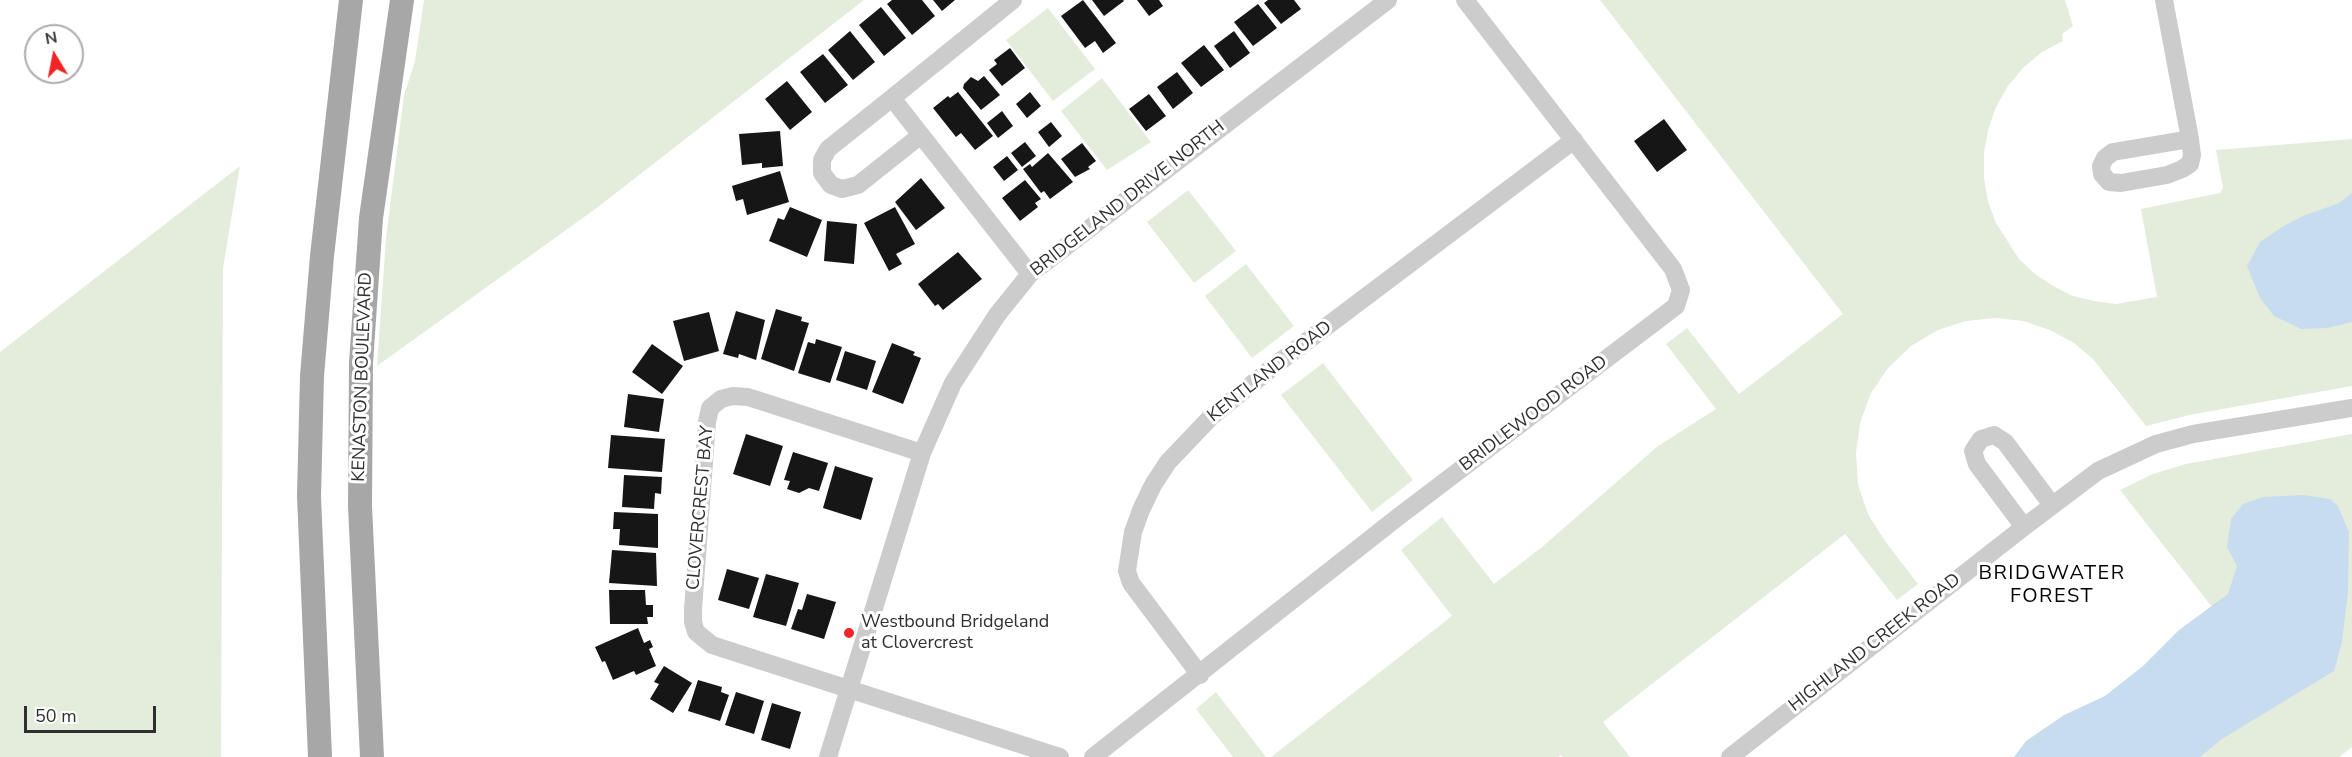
<!DOCTYPE html>
<style>
body{margin:0}
#map{position:relative;width:2352px;height:757px;overflow:hidden;background:#fff;font-family:"Nunito Sans",sans-serif}
canvas{display:block}
.north{position:absolute;left:24px;top:24px;width:60px;height:60px;box-sizing:border-box;background:#fff;border:2px solid #acacac;border-radius:50%;rotate:350deg;font-size:16px;font-weight:700;line-height:24px;text-align:center;color:#2f2f2f}
.north::after{content:'';display:block;margin:auto;width:21px;height:27px;background:#f32426;clip-path:polygon(50% 0,100% 100%,50% 72%,0 100%)}
.scale{position:absolute;left:24px;top:706px;width:132px;height:27px;box-sizing:border-box;border:3px solid #2f2f2f;border-top:0;padding-left:8px;font-size:18px;line-height:21px;white-space:nowrap;color:#2f2f2f;-webkit-text-stroke:4px #fff;paint-order:stroke}
</style>
<div id="map">
<canvas width="2352" height="757"></canvas>
<div class="north">N</div>
<div class="scale">50 m</div>
</div>
<script>
const c = document.querySelector('canvas').getContext('2d');
c.lineJoin = 'round';
function fill(path, color) {
  c.fillStyle = color;
  c.fill(path, 'evenodd');
}
function poly(rows) {
  const path = new Path2D();
  for (const r of rows) {
    path.moveTo(r[0], r[1]);
    for (let i = 2; i < r.length; i += 2) path.lineTo(r[i], r[i + 1]);
  }
  return path;
}
function strokePath(path, color, width, dash) {
  c.strokeStyle = color;
  c.lineWidth = width;
  c.lineCap = dash ? 'butt' : 'round';
  c.setLineDash(dash || []);
  c.stroke(path);
}
function write(font, color, halo, rows, align = 'center') {
  c.font = font + ' "Nunito Sans",sans-serif';
  c.lineWidth = 6;
  c.setLineDash([]);
  c.textBaseline = 'middle';
  c.strokeStyle = halo;
  c.fillStyle = color;
  for (const [text, x, y, turn = 0] of rows) {
    c.save();
    c.translate(x, y);
    c.rotate((+turn || 0) * Math.PI / 180);
    c.textAlign = isNaN(turn) ? turn : align;
    if (halo) c.strokeText(text, 0, 0);
    c.fillText(text, 0, 0);
    c.restore();
  }
}
fill(poly([
 [424,0,864,0,598,207,377,366,386,238,404,95,415,61],
 [1600,0,2065,0,2073,26,2062,34,2063,41,2042,52,2023,68,2008,86,1996,107,1988,130,1984,153,1984,178,1988,202,1996,223,2019,259,2035,274,2053,286,2073,296,2094,301,2116,304,2157,297,2141,209,2220,193,2223,188,2216,150,2352,139,2352,386,2189,415,2146,426,2093,359,2074,343,2052,331,2024,321,1995,318,1966,321,1938,330,1911,346,1888,368,1871,393,1860,423,1856,453,1858,484,1868,514,1885,541,1918,584,1897,600,1845,534,1603,722,1630,757,1563,757,1561,755,1558,757,1271,757,1452,616,1401,550,1442,517,1494,584,1542,547,1658,446,1716,409,1666,344,1687,328,1739,394,1843,314],
 [1048,8,1095,69,1053,101,1006,40],
 [1102,78,1151,142,1107,170,1061,111],
 [240,166,223,268,221,757,0,757,0,352],
 [1188,190,1236,251,1194,283,1147,222],
 [1246,264,1294,326,1252,358,1205,296],
 [1323,363,1413,480,1372,512,1281,395],
 [2352,434,2352,747,2339,757,2015,757,2123,685,2212,607,2120,490,2153,474,2186,464],
 [1216,692,1266,757,1233,757,1196,709]
]), '#e4eddc');
fill(poly([
 [2352,193,2352,322,2328,328,2301,329,2274,316,2260,298,2247,266,2260,242,2282,227,2303,216,2339,203],
 [2303,495,2330,499,2338,506,2349,532,2348,592,2342,642,2334,671,2222,739,2200,757,2014,757,2026,741,2064,715,2105,696,2143,666,2179,630,2228,594,2237,566,2227,547,2231,519,2243,504,2263,497]
]), '#c7dcef');
fill(poly([
 [892,0,922,0,935,16,912,35,887,4],
 [933,0,955,0,942,11],
 [1083,0,1116,43,1103,53,1095,41,1085,48,1061,16],
 [1092,0,1123,0,1124,1,1104,16],
 [1137,0,1159,0,1163,6,1149,16],
 [1268,0,1294,0,1301,9,1281,24,1264,3],
 [1258,4,1277,28,1253,46,1234,22],
 [881,7,906,38,884,56,859,25],
 [850,31,875,62,853,80,828,50],
 [1234,31,1250,53,1230,68,1214,46],
 [1204,45,1224,70,1201,87,1181,63],
 [1010,48,1025,68,1002,86,989,70,997,64,994,60],
 [823,54,848,85,825,103,800,72],
 [1177,72,1193,93,1173,109,1157,87],
 [984,76,1000,95,981,110,963,88,964,84,971,77,978,81],
 [787,81,812,112,790,130,765,99],
 [958,92,993,136,975,150,961,133,956,137,933,108,948,96,950,98],
 [1030,92,1041,106,1027,118,1016,104],
 [1149,94,1166,116,1146,131,1129,109],
 [1002,111,1013,126,998,138,987,123],
 [1664,119,1687,150,1657,172,1634,141],
 [1051,122,1062,136,1049,147,1038,132],
 [780,131,783,166,762,168,762,163,742,165,739,134],
 [1025,142,1036,156,1022,167,1011,153],
 [1082,143,1096,161,1088,167,1090,169,1075,177,1061,159],
 [1048,153,1073,182,1050,199,1044,191,1041,193,1023,169,1030,164,1032,167],
 [1007,156,1018,170,1004,181,993,167],
 [780,171,789,202,747,215,743,199,736,201,732,186],
 [921,178,945,208,916,230,895,202],
 [1025,180,1041,199,1035,203,1038,207,1020,221,1002,198],
 [790,207,822,220,807,257,769,241,778,218,784,220],
 [895,207,915,244,896,254,902,264,889,271,864,223],
 [827,221,857,224,854,264,824,261],
 [958,252,982,279,943,310,938,304,935,306,918,284],
 [776,309,802,317,801,321,809,323,794,371,761,359],
 [736,311,765,320,756,360,739,354,738,358,723,354],
 [709,312,719,351,684,361,673,321],
 [816,339,842,347,830,383,798,373,808,342,815,344],
 [892,343,915,352,913,355,921,358,903,404,872,392],
 [652,344,683,366,662,394,632,372],
 [845,351,876,361,867,390,836,380],
 [628,394,664,399,659,432,624,427],
 [746,434,783,446,770,486,733,474],
 [611,435,665,439,662,472,608,468],
 [793,452,828,463,819,491,809,488,799,493,787,489,790,481,784,480],
 [835,466,873,478,861,520,823,508],
 [624,475,662,477,661,494,655,493,654,509,622,507],
 [614,512,658,514,658,548,619,545,620,529,613,529],
 [612,550,656,553,657,586,609,583],
 [727,569,759,578,749,609,718,600],
 [766,574,799,583,786,626,753,617],
 [609,590,645,590,646,605,653,605,653,617,647,617,648,624,610,624],
 [807,594,836,602,824,639,791,629,798,609,802,610],
 [638,628,644,643,650,640,653,647,649,649,656,666,636,675,634,671,613,680,605,661,602,662,595,647],
 [664,666,692,683,673,713,650,699,659,684,654,682],
 [698,680,722,687,721,692,729,695,720,721,688,711],
 [736,692,764,701,754,734,725,725],
 [772,703,801,712,790,749,761,740]
]), '#161616');
strokePath(poly([
 [1013,0,892,98,1030,274],
 [2164,0,2190,139,2192,155,2190,164,2182,169,2167,175,2121,183,2109,182,2102,174,2101,166,2105,158,2113,152,2190,139],
 [892,98,828,149,822,160,822,173,831,185,842,189,858,185,921,135],
 [922,453,748,397,733,396,721,399,710,408,707,422,693,609,693,622,696,632,712,645,1060,757],
 [2024,527,1977,464,1973,451,1981,439,1994,435,2005,442,2052,505],
 [1200,675,1131,583,1127,571,1133,532,1141,510,1153,485,1168,462,1211,417,1278,363,1574,140],
 [828,757,922,453,953,383,997,315,1030,274,1388,0],
 [1093,757,1398,517,1676,306,1681,290,1673,269,1465,0],
 [1730,757,2024,527,2098,471,2156,444,2193,434,2352,408]
]), '#ccc', 18);
strokePath(poly([
 [320,757,309,496,312,376,322,256,351,0],
 [372,757,360,506,361,363,371,218,402,0]
]), '#a7a7a7', 24);
for (const [x, y, r, color] of [
 [849,633,6,"#f32426"]
]) {
  const dot = new Path2D();
  dot.arc(x, y, r, 0, 2 * Math.PI);
  c.fillStyle = color;
  c.fill(dot);
  strokePath(dot, '#fff', 2);
}
write('18px', '#2f2f2f', '#fff', [
 ["BRIDGELAND DRIVE NORTH",1128,199,-38],
 ["KENTLAND ROAD",1270,372,-38],
 ["KENASTON BOULEVARD",363,377,-88],
 ["BRIDLEWOOD ROAD",1534,414,-37],
 ["CLOVERCREST BAY",701,508,-85],
 ["HIGHLAND CREEK ROAD",1875,643,-38]
]);
write('18px', '#2f2f2f', '#fff', [
 ["Westbound Bridgeland",861,623],
 ["at Clovercrest",861,644]
], 'left');
c.letterSpacing = '1.5px';
write('20px', '#000', '#fff', [
 ["BRIDGWATER",2052,574],
 ["FOREST",2052,597]
]);
c.letterSpacing = '0px';
</script>
